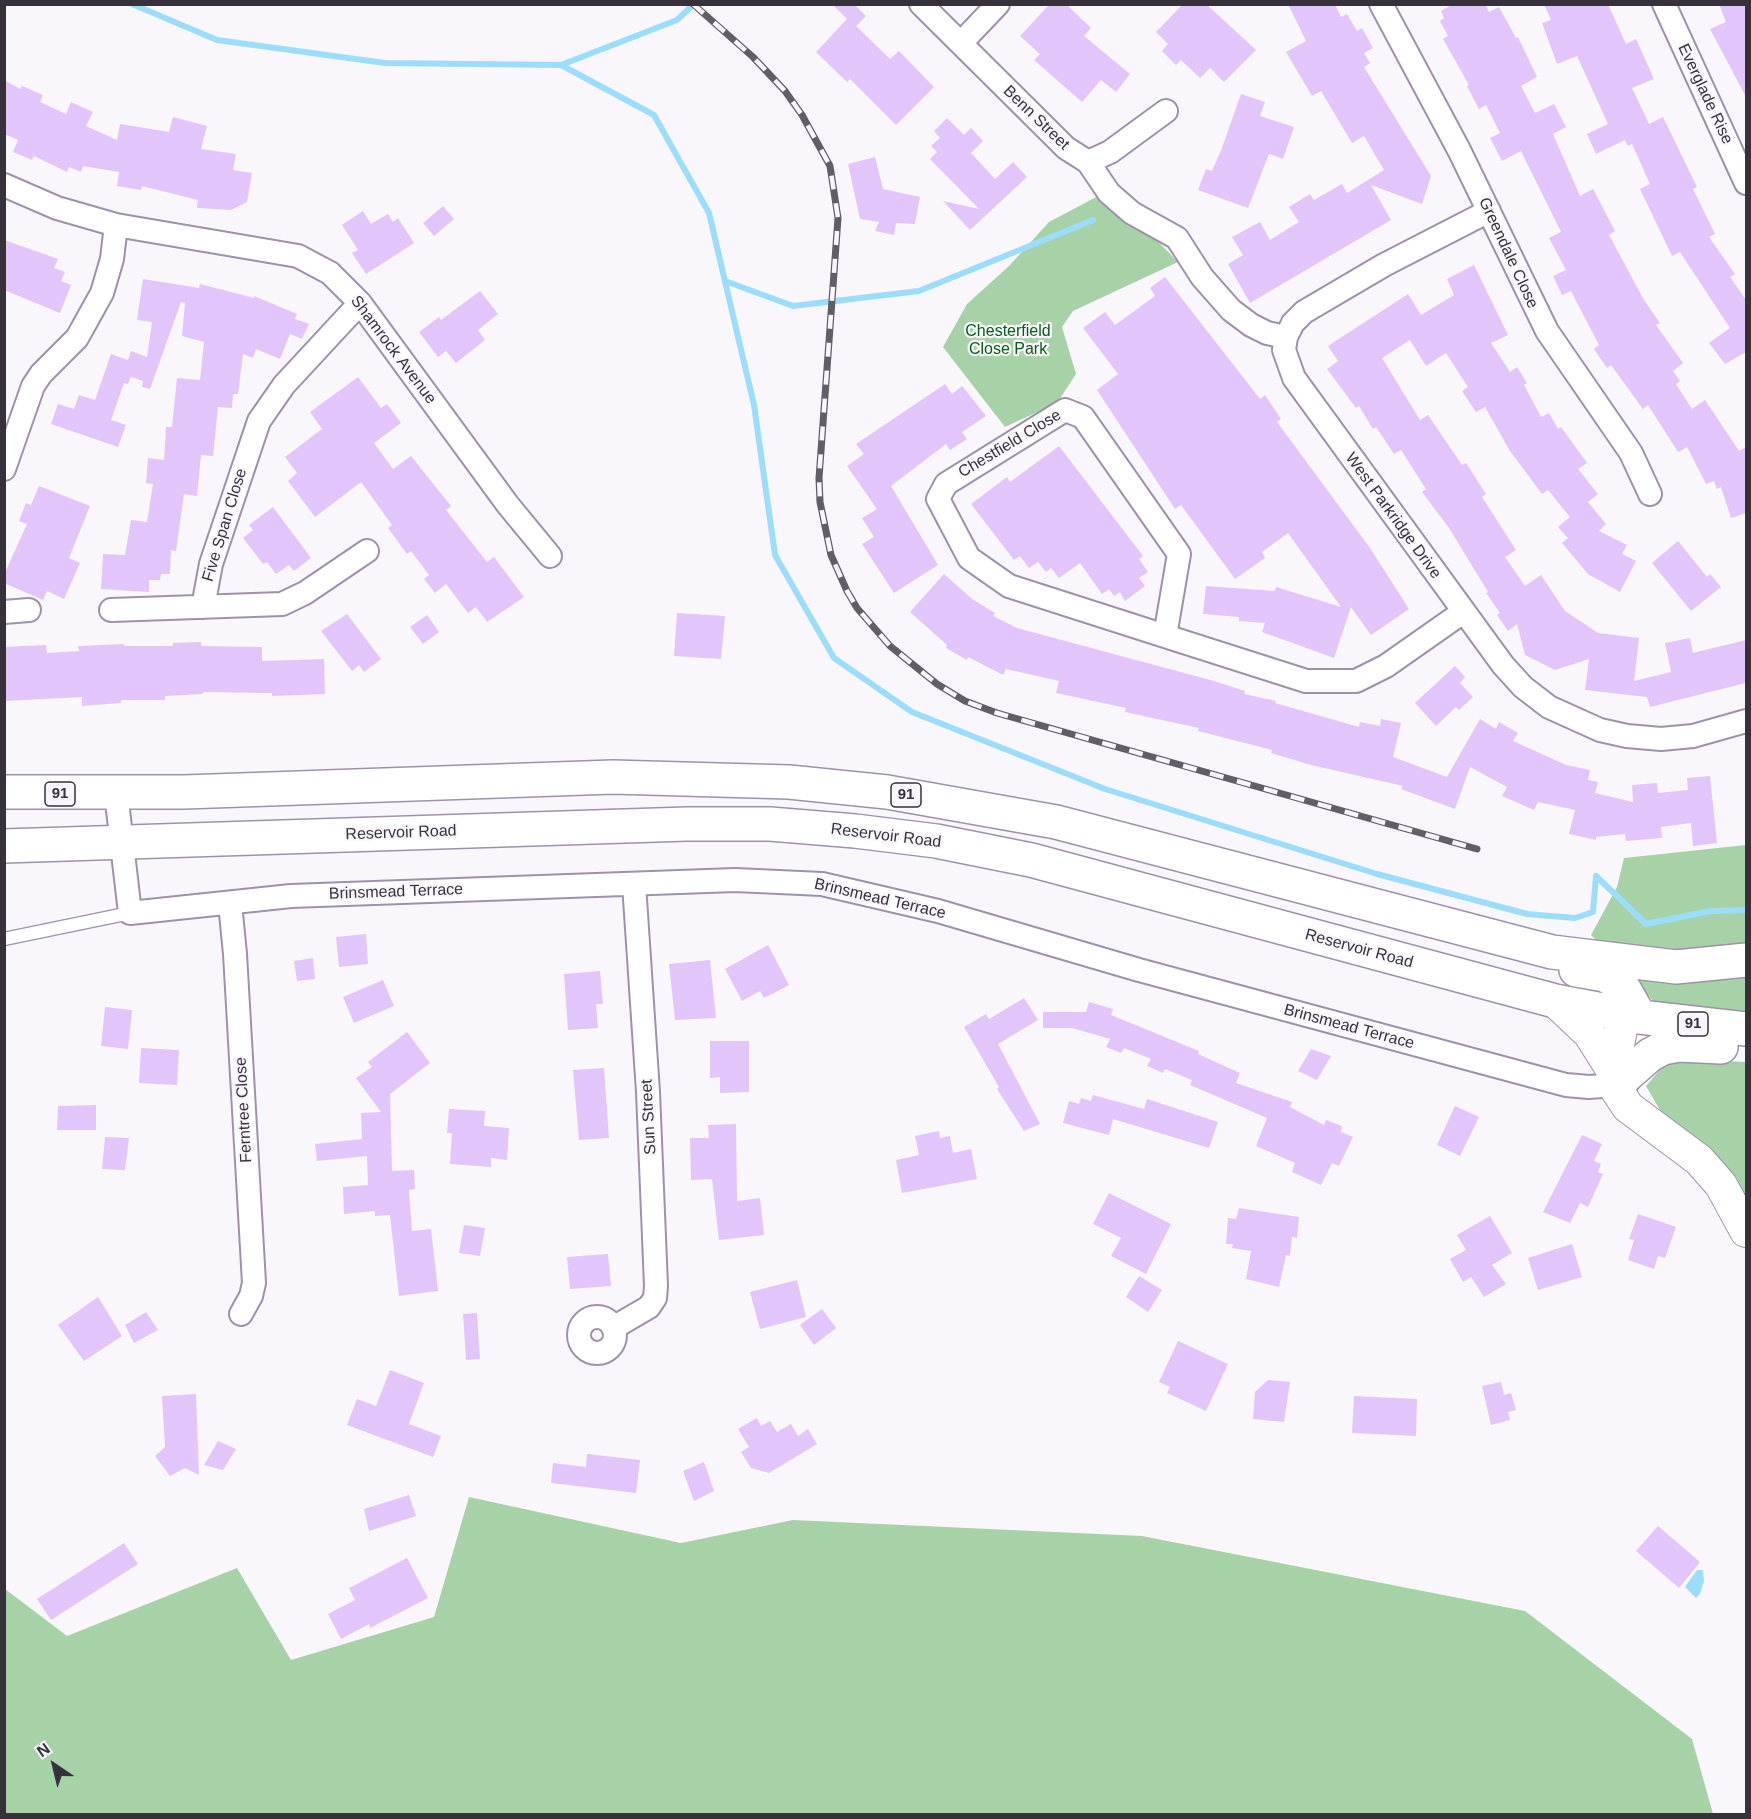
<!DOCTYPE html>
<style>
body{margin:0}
#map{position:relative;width:1751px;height:1819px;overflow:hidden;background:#faf7fc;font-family:Helvetica,sans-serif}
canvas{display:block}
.frame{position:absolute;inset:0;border:6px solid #37313c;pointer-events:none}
.north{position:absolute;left:24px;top:1735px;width:60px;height:60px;-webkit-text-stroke:4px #faf7fc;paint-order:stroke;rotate:325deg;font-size:16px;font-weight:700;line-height:24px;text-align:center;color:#37313c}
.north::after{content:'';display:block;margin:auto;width:21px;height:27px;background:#37313c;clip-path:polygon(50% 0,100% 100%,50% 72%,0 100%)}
</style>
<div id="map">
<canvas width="1751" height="1819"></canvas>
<div class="frame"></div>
<div class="north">N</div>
</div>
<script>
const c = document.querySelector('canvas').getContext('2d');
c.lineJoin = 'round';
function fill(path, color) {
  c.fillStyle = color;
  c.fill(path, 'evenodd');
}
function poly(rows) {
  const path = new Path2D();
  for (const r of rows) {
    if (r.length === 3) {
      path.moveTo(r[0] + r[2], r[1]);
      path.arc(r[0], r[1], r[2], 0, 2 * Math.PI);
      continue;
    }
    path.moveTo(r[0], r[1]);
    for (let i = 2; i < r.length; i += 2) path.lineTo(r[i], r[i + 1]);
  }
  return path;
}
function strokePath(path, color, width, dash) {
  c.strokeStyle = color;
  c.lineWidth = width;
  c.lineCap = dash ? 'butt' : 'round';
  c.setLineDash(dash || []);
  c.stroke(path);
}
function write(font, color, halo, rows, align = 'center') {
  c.font = font + ' Helvetica,sans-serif';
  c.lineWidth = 4.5;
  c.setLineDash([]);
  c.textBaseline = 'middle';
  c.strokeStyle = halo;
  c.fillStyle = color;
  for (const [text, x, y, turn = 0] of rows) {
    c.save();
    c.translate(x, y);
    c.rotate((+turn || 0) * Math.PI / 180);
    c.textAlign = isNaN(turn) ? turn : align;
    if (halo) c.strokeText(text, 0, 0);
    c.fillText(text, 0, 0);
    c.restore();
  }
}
fill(poly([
 [1100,195,1142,225,1178,262,1073,311,1062,327,1076,374,1057,403,1005,427,943,347,967,304,1009,266,1049,222],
 [1746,845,1746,1011,1657,1005,1591,935,1617,887,1624,858],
 [1670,1058,1746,1062,1746,1217,1672,1131,1646,1086],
 [469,1497,681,1543,793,1520,1142,1536,1525,1611,1692,1739,1713,1814,5,1814,5,1589,67,1636,237,1568,291,1660,434,1617]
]), '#a7d2a7');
fill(poly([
 [1697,1570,1703,1570,1704,1581,1700,1594,1696,1598,1685,1587]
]), '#9dddfc');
strokePath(poly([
 [132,4,217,40,385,63,561,65,677,20,694,4],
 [561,65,654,115,709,213,754,405,775,555,834,658,912,712,1105,789,1377,874,1527,914,1575,918,1593,912,1596,876],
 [725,281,793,306,919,291,1093,220],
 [1596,876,1646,924,1711,911,1746,910]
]), '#9dddfc', 6);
fill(poly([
 [832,4,854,4,866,16,856,26,890,59,899,51,934,87,896,125,850,79,847,82,816,52,847,19],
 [1050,4,1066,4,1091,28,1084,36,1130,74,1116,92,1101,80,1082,102,1034,60,1040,54,1020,36],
 [1183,4,1206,4,1256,50,1224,82,1210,68,1200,78,1181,60,1176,65,1162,51,1168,44,1156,32],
 [1288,4,1335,4,1341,17,1347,14,1357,31,1362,28,1373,48,1364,53,1370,63,1364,67,1431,176,1422,204,1371,185,1391,220,1250,303,1228,264,1243,255,1232,237,1260,222,1270,240,1299,222,1289,207,1310,194,1314,200,1342,184,1347,193,1384,170,1364,136,1352,143,1321,91,1312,96,1286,52,1306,41],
 [1453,4,1485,4,1489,12,1499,7,1516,38,1518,37,1537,77,1521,86,1535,113,1554,104,1566,127,1553,134,1580,196,1593,189,1615,231,1609,235,1644,300,1660,323,1656,325,1683,363,1673,371,1680,381,1676,384,1692,409,1705,400,1739,451,1746,447,1746,513,1731,518,1721,487,1717,489,1714,481,1706,484,1687,447,1678,452,1648,405,1643,409,1611,365,1607,368,1594,349,1599,345,1571,291,1562,295,1553,276,1566,270,1549,238,1561,232,1521,151,1502,161,1490,138,1500,133,1486,105,1479,109,1467,86,1469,85,1443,39,1448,36,1440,21,1444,18,1441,11],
 [1544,4,1608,4,1626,44,1636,39,1654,79,1632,88,1649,124,1663,117,1697,187,1693,189,1715,234,1709,237,1735,274,1730,277,1746,300,1746,352,1725,364,1709,343,1730,328,1680,252,1672,256,1640,189,1650,184,1632,144,1628,146,1625,140,1596,154,1587,134,1608,124,1577,56,1557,64,1542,23,1551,20],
 [1719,4,1746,4,1746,97,1710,29,1726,22],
 [4,80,20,89,22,86,43,95,40,102,66,114,71,102,93,112,86,126,117,140,120,124,169,132,173,117,207,126,201,149,236,154,233,170,252,173,247,202,231,210,197,208,198,200,142,186,141,190,117,186,119,172,83,166,81,172,69,167,67,172,34,156,32,160,13,152,18,140,4,134],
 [1241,94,1265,102,1260,116,1294,127,1283,159,1269,154,1248,208,1198,190,1206,169,1212,171,1222,148],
 [947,118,964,135,971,128,983,141,971,153,995,179,1013,162,1027,177,970,230,943,201,979,209,930,159,937,152,931,146,940,138,934,131],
 [875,157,883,189,920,197,915,224,896,223,894,235,875,231,879,222,860,219,848,164],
 [443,206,454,219,434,236,423,223],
 [363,211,371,224,388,214,393,222,398,218,414,243,366,274,352,253,358,250,342,225],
 [4,240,58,259,54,268,65,272,61,281,71,285,60,313,4,290],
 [1474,265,1508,335,1491,343,1510,372,1517,367,1527,383,1524,385,1541,417,1549,413,1558,429,1561,427,1587,463,1578,469,1598,494,1588,502,1606,524,1599,531,1627,545,1622,554,1636,561,1620,592,1588,574,1562,543,1568,538,1558,527,1570,517,1548,490,1542,494,1510,451,1485,407,1476,412,1462,391,1468,387,1446,353,1426,366,1410,340,1382,358,1420,420,1428,415,1462,465,1466,463,1486,494,1482,497,1516,550,1505,557,1525,586,1541,575,1565,611,1598,633,1639,638,1634,681,1671,672,1665,643,1690,638,1693,653,1746,640,1746,683,1650,707,1647,697,1585,690,1589,659,1555,670,1525,655,1517,624,1508,631,1497,615,1500,613,1486,593,1488,592,1449,528,1422,492,1426,489,1401,450,1394,454,1376,427,1373,429,1359,406,1356,408,1327,369,1338,361,1328,346,1408,294,1421,315,1454,295,1447,279],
 [1165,277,1260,399,1265,395,1281,419,1277,422,1370,548,1409,609,1371,635,1351,607,1334,658,1262,632,1265,623,1239,621,1239,617,1203,614,1206,586,1275,591,1276,587,1341,607,1288,533,1262,552,1265,558,1235,579,1181,505,1175,509,1097,390,1118,374,1083,328,1105,312,1115,325,1155,296,1150,288],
 [143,279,199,288,200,284,254,298,254,296,297,314,295,319,309,324,302,339,290,334,280,359,256,349,253,358,243,354,238,394,233,394,232,408,218,407,213,456,201,455,197,496,184,494,176,551,171,550,170,574,161,574,160,580,149,580,149,592,101,589,103,554,125,555,131,520,147,522,153,484,146,483,148,458,164,460,166,427,172,427,177,378,200,380,204,342,182,336,185,303,181,302,150,389,142,387,143,381,131,377,128,384,124,383,111,420,126,425,118,447,51,424,58,404,74,409,79,395,95,400,111,354,128,360,131,351,147,357,152,322,137,320],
 [480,291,498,314,478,330,485,340,456,363,446,351,438,357,419,332,439,317,441,320],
 [358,377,381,408,387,404,401,423,374,443,393,469,411,456,451,506,446,510,487,562,494,557,524,597,487,622,476,607,468,613,446,584,435,593,424,579,429,575,411,551,407,554,388,528,392,525,361,482,315,517,288,481,297,473,285,457,322,429,310,412],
 [945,384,952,394,962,386,986,416,962,432,967,439,950,450,946,444,891,486,938,565,894,593,862,544,874,537,862,518,877,509,847,466,864,454,856,444],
 [1059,446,1143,556,1139,559,1148,572,1139,578,1145,586,1125,601,1120,592,1114,596,1109,589,1102,594,1080,563,1059,578,1051,568,1046,572,1038,562,1029,568,1020,556,1014,560,971,504,1007,477,1010,482],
 [39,486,90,506,69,558,80,563,64,599,47,591,43,600,4,583,4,575,27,524,19,521,26,503,31,505],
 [273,507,311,558,294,571,289,565,276,574,267,562,263,564,243,538,253,530,249,525],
 [1678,541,1707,577,1710,574,1721,587,1691,611,1652,563],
 [944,574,972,599,995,613,993,616,1017,628,1214,681,1245,691,1244,694,1276,701,1275,703,1359,727,1360,722,1380,726,1381,719,1401,723,1393,757,1447,777,1480,719,1496,729,1499,722,1518,733,1513,741,1566,765,1590,770,1588,780,1598,782,1595,793,1633,802,1632,785,1657,783,1658,793,1688,790,1687,778,1710,776,1717,843,1693,846,1691,823,1661,827,1662,838,1626,841,1625,834,1596,837,1596,840,1569,834,1575,810,1538,802,1534,810,1502,796,1507,787,1470,767,1455,809,1401,789,1403,786,1311,765,1271,753,1272,750,1198,731,1199,728,1125,712,1126,708,1056,693,1059,681,1006,669,1003,675,968,657,967,660,946,648,947,645,910,612],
 [677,613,725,616,721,659,674,656],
 [347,614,381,659,364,672,359,665,352,671,321,631],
 [427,615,439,632,423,644,410,627],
 [201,642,201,646,262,647,262,661,324,659,325,694,272,696,272,693,203,692,203,694,165,696,165,700,121,700,121,703,82,706,82,697,4,701,4,647,46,645,47,653,79,651,78,646,124,644,124,646,173,646,173,643],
 [1455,666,1465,677,1460,683,1473,697,1459,710,1456,707,1436,726,1415,703],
 [366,934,368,964,339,967,336,937],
 [768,945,789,985,764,998,760,991,742,1001,725,969],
 [313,958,315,979,297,981,294,961],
 [710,960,716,1018,675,1020,669,964],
 [600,971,603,1004,596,1004,598,1028,568,1030,564,974],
 [383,980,394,1006,354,1023,343,997],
 [1024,998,1038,1020,998,1044,1040,1124,1024,1131,997,1089,999,1087,964,1027,986,1014,989,1019],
 [1089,1002,1113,1009,1111,1015,1199,1051,1198,1054,1240,1073,1236,1083,1292,1102,1290,1107,1324,1125,1326,1120,1342,1126,1341,1132,1353,1137,1339,1166,1332,1163,1321,1185,1292,1172,1295,1163,1256,1146,1267,1118,1190,1085,1192,1080,1165,1069,1163,1073,1147,1066,1151,1059,1124,1048,1121,1053,1106,1047,1110,1039,1072,1028,1043,1028,1043,1012,1086,1012],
 [105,1007,132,1010,128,1049,101,1046],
 [407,1032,430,1063,390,1094,392,1171,414,1170,415,1189,409,1190,412,1231,431,1229,438,1291,399,1296,390,1215,375,1216,375,1211,344,1214,343,1187,368,1185,367,1156,317,1161,315,1144,362,1139,361,1113,381,1112,356,1078,372,1067,368,1062],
 [710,1041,749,1041,749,1092,720,1093,720,1077,710,1078],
 [141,1048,179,1050,177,1085,139,1083],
 [1311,1049,1331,1056,1317,1080,1298,1071],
 [604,1068,609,1138,579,1140,573,1070],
 [1093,1095,1144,1109,1147,1099,1218,1122,1209,1148,1113,1119,1109,1135,1063,1123,1069,1101,1079,1104,1081,1098,1091,1101],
 [96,1105,96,1130,57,1130,58,1106],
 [1455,1106,1479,1117,1460,1156,1437,1145],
 [449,1109,485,1111,484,1126,509,1128,507,1160,491,1158,491,1167,450,1164,452,1133,447,1133],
 [736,1124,737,1201,760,1198,764,1235,719,1240,712,1179,691,1180,690,1138,709,1138,708,1125],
 [939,1131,940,1138,950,1136,953,1153,971,1149,977,1179,902,1193,896,1160,919,1155,915,1136],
 [1582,1135,1602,1144,1594,1161,1601,1164,1598,1172,1603,1174,1588,1207,1580,1203,1570,1223,1543,1212],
 [105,1137,129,1138,125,1170,102,1169],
 [1109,1193,1171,1224,1146,1274,1111,1256,1121,1238,1093,1224],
 [1239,1208,1299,1217,1297,1238,1292,1237,1290,1256,1286,1255,1279,1287,1246,1279,1251,1251,1232,1248,1233,1244,1226,1244,1228,1218,1236,1219],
 [1638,1214,1676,1227,1665,1258,1658,1256,1654,1269,1628,1260,1634,1240,1629,1239],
 [1490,1216,1512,1253,1492,1265,1506,1284,1484,1297,1471,1277,1463,1282,1450,1259,1466,1250,1457,1235],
 [464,1225,485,1228,480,1256,459,1253],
 [1572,1244,1582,1277,1538,1290,1528,1258],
 [608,1254,611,1286,570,1289,567,1257],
 [1139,1276,1162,1290,1148,1312,1126,1297],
 [797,1280,806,1317,760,1329,750,1292],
 [98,1297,122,1336,84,1361,58,1325],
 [822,1309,836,1328,814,1345,800,1325],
 [146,1312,158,1330,134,1343,125,1325],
 [477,1313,480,1359,466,1360,463,1314],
 [1178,1341,1228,1364,1206,1411,1167,1393,1170,1387,1159,1382],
 [390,1370,424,1383,409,1424,441,1436,433,1457,347,1425,357,1399,376,1406],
 [1268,1380,1290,1382,1284,1422,1253,1419,1255,1392],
 [1501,1382,1504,1395,1511,1393,1516,1410,1508,1412,1510,1420,1491,1425,1482,1386],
 [196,1394,199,1475,185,1468,170,1476,155,1456,165,1447,162,1396],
 [1354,1396,1417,1399,1416,1436,1352,1433],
 [757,1418,761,1426,770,1421,777,1432,791,1424,798,1436,808,1429,817,1444,769,1473,751,1468,741,1452,749,1447,738,1429],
 [218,1441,236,1449,223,1470,204,1465],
 [587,1454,640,1460,636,1493,551,1483,553,1463,586,1467],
 [704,1462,714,1491,694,1501,683,1471],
 [409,1495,416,1516,369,1531,364,1509],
 [1658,1526,1700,1562,1679,1588,1636,1551],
 [124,1543,138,1564,51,1620,37,1599],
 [407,1558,428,1598,370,1628,369,1624,341,1639,328,1614,355,1600,349,1588]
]), '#e2c5fa');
const lane = poly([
 [4,939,130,913]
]);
const street = poly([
 [921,4,1066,148,1088,162,1109,193,1132,213,1177,238,1202,277,1231,310,1251,325,1267,333,1286,337],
 [1381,4,1459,150,1547,331,1631,453,1650,494],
 [1664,4,1746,183],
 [961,43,998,4],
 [1088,162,1110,152,1166,111],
 [4,185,57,208,116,225,298,256,330,273,360,303,508,505,550,556],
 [1489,211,1384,265,1304,312,1293,323,1286,337,1284,350,1294,378,1503,665,1523,687,1549,707,1600,730,1627,736,1661,739,1693,736,1746,721],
 [4,469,33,386,41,374,77,338,102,293,112,259,116,225],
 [203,607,211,564,259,421,284,385,360,303],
 [111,610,282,604,305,593,367,551],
 [4,612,29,610],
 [1165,636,1179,554,1083,417,1065,410,946,484,938,499,969,558,1009,586,1165,636,1306,681,1356,681,1386,666,1463,612],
 [116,793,130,913,291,896,735,880,822,884,938,911,1139,970,1566,1085,1589,1087,1627,1084],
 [230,903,235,954,254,1283,251,1296,241,1314],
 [597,1335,18],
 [613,1328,649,1307,655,1298,656,1286,648,1092,634,884]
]);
const secondary = poly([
 [1555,1001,1589,1033,1613,1071],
 [1624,1014,1613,1071,1614,1086,1628,1107,1699,1160,1721,1185,1746,1231]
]);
const primary = poly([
 [4,792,184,792,613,777,789,782,887,792,1056,822,1552,952,1676,967,1746,960],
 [4,846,687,824,770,824,855,831,936,841,1031,860,1555,1001,1640,1017,1746,1029],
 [1576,970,1605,975,1618,983,1624,989,1640,1017],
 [1627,1075,1650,1055,1663,1048,1679,1045,1721,1047]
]);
strokePath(lane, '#9f91ab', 15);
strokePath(street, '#9f91ab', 26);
strokePath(secondary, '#9f91ab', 34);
strokePath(primary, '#9f91ab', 36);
strokePath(lane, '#fff', 12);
strokePath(street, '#fff', 22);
strokePath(secondary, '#fff', 32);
strokePath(primary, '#fff', 33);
const rail = poly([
 [693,4,753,57,785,91,802,115,830,166,838,218,819,478,820,502,831,555,847,591,857,608,890,646,937,684,965,701,997,713,1477,849]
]);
strokePath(rail, '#625d67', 7);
strokePath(rail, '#faf7fc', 4.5, [14]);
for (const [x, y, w] of [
 [60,794,30],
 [906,795,30],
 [1693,1024,30]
]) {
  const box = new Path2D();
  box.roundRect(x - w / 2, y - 12, w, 24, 4.5);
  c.fillStyle = '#faf7fc';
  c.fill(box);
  strokePath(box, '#37313c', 1.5);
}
write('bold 15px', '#37313c', null, [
 ["91",60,794],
 ["91",906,795],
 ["91",1693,1024]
]);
write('16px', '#37313c', '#faf7fc', [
 ["Everglade Rise",1705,94,65],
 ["Benn Street",1036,118,44],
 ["Greendale Close",1508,253,65],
 ["Shamrock Avenue",393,350,53],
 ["Chestfield Close",1010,444,-31],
 ["West Parkridge Drive",1393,516,54],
 ["Five Span Close",225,525,-73],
 ["Reservoir Road",401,833,-2],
 ["Reservoir Road",886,836,7],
 ["Brinsmead Terrace",396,892,-2],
 ["Brinsmead Terrace",880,899,13],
 ["Reservoir Road",1359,949,15],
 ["Brinsmead Terrace",1349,1027,15],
 ["Ferntree Close",244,1110,-93],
 ["Sun Street",649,1117,-93]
]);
write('16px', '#045d18', '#faf7fc', [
 ["Chesterfield",1008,332],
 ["Close Park",1008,350]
]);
</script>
